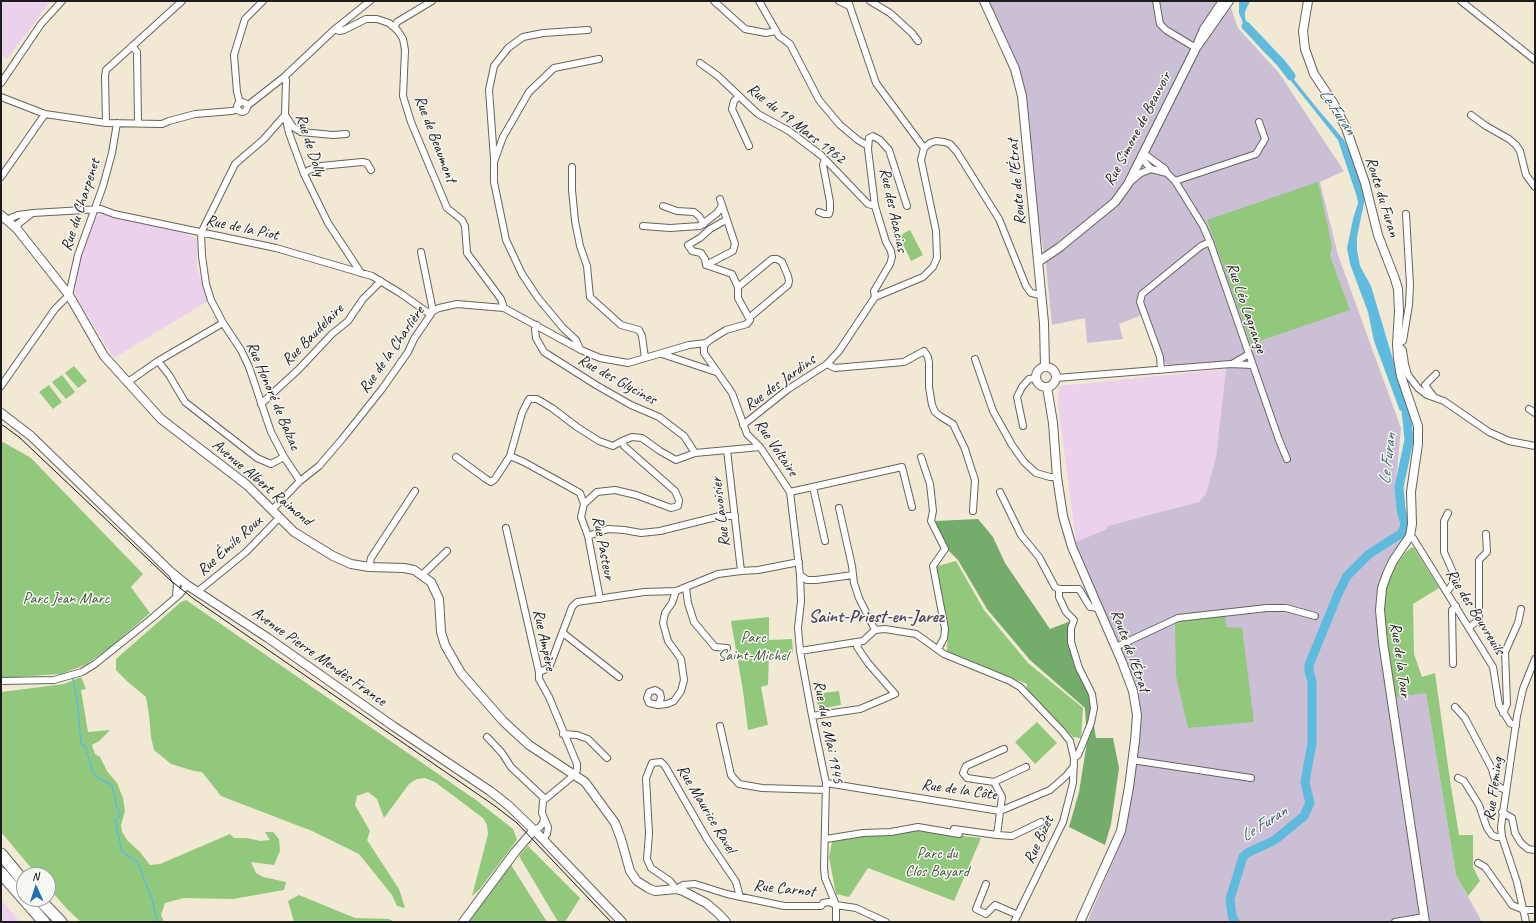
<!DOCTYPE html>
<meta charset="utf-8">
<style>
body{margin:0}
#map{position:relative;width:1536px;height:923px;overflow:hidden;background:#f2e9d5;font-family:Caveat,sans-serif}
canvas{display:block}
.frame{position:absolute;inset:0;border:2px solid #1c1c1c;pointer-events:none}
.north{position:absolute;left:16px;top:867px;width:40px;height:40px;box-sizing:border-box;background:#f6f6f2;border:1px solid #9f9f9c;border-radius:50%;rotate:357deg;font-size:11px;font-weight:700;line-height:16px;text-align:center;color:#1c1c1c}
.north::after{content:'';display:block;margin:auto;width:14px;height:18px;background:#1f6fb2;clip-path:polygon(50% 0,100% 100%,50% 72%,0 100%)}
</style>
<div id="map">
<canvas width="1536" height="923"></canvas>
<div class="frame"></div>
<div class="north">N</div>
</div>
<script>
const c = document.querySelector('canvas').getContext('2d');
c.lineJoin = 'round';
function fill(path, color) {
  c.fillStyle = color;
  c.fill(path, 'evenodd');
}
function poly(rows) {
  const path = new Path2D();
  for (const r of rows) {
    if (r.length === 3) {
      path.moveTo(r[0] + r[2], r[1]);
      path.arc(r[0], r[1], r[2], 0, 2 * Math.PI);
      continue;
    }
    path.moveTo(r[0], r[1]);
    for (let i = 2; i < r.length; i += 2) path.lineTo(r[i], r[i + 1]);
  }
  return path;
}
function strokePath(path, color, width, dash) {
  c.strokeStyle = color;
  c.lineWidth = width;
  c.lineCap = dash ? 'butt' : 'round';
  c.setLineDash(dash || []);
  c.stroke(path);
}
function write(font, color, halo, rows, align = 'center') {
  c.font = font + ' Caveat,sans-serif';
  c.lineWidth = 3;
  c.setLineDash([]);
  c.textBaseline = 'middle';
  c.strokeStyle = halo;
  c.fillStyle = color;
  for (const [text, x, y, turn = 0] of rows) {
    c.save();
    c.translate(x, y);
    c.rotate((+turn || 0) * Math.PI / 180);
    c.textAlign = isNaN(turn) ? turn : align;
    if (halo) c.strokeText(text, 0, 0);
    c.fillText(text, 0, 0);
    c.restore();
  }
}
fill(poly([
 [1,1,51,1,7,59,1,55],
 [101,214,188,234,197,239,197,267,208,301,114,358,78,300,73,287,82,254,94,218],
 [1227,369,1216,457,1206,494,1199,502,1107,526,1107,529,1076,542,1058,404,1059,386],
 [1,900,20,922,1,922]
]), '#ebd1eb');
fill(poly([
 [978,1,1233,1,1230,5,1238,28,1279,73,1344,171,1320,182,1338,255,1401,428,1396,482,1408,518,1413,525,1410,545,1392,570,1385,621,1395,696,1426,692,1456,875,1482,922,1087,922,1119,847,1133,726,1129,691,1081,571,1076,542,1107,529,1107,526,1199,502,1206,494,1216,457,1227,362,1169,367,1163,360,1147,313,1119,324,1123,339,1087,343,1085,318,1052,325,1046,265,1022,130,1017,91,1003,52,989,21]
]), '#cbbfd5');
fill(poly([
 [1318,182,1332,246,1330,256,1350,310,1251,344,1207,220],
 [910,230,923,255,911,261,899,236],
 [74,366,87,381,78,388,65,373],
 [62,375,75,392,66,399,52,382],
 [49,385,62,402,53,409,39,392],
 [3,442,31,458,143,574,131,587,150,613,107,650,85,665,61,674,1,678,1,443],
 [1412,547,1414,548,1439,588,1413,604,1414,654,1422,677,1435,673,1450,780,1459,835,1473,835,1473,867,1480,881,1468,896,1456,875,1426,693,1395,697,1385,621,1384,593,1392,570,1406,552],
 [956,561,984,610,1028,663,1083,708,1081,738,1073,737,1026,689,1027,684,947,651,948,629,934,567],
 [186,600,476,800,513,829,517,840,479,890,472,896,488,834,487,825,483,818,435,782,425,778,417,779,409,784,384,818,377,799,368,792,357,796,355,805,370,831,367,840,399,889,405,908,397,906,392,895,359,854,312,831,221,796,202,772,194,771,171,764,154,750,151,737,149,715,146,697,129,683,116,670,116,659,181,602],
 [1225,616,1226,627,1242,628,1254,722,1188,728,1176,676,1175,624,1184,620],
 [769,617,769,640,792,639,793,653,769,654,768,685,761,687,768,725,748,730,743,691,731,621],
 [81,677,86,689,81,690,88,732,110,730,99,741,92,745,95,754,100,757,107,771,117,783,123,798,125,811,121,825,122,832,127,840,140,852,150,865,160,864,230,834,234,838,247,838,260,841,270,840,265,832,273,832,279,839,280,851,274,865,251,862,256,873,263,877,286,882,284,890,233,899,184,898,165,903,161,915,164,922,81,922,67,909,48,887,48,875,37,875,1,832,1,692,64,684],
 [839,691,841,705,818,709,816,694],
 [1037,722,1057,743,1035,764,1015,742],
 [918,831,981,838,954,901,868,868,849,897,836,894,829,857,832,842,858,836],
 [528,846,580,898,565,922,558,922,519,856],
 [511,865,547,922,469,922],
 [299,895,355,918,389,919,395,922,294,922,288,901]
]), '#91c87b');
fill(poly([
 [978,519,993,537,1005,563,1050,629,1071,621,1068,627,1068,638,1089,695,1096,738,1113,738,1119,768,1111,824,1105,845,1069,827,1079,792,1087,742,1085,708,1030,660,987,609,958,560,948,550,935,521]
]), '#74ac6b');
fill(poly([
 [1239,1,1250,1,1245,12,1245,18,1249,30,1292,77,1316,107,1344,140,1350,153,1361,183,1365,198,1357,237,1357,250,1360,266,1371,286,1399,380,1409,408,1400,411,1374,341,1368,312,1350,264,1347,248,1353,219,1358,203,1357,197,1338,140,1279,66,1266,54,1247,33,1239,13]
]), '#5fbbdd');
strokePath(poly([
 [73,679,77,699,81,744,85,746,93,773,98,778,112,785,117,808,121,815,115,820,122,852,137,861,152,899,157,922]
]), '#5fbbdd', 1.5);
strokePath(poly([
 [1246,26,1281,63,1291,76],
 [1235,922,1232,916,1230,899,1243,857,1247,853,1271,842,1276,839,1304,816,1310,803,1305,782,1312,743,1312,682,1309,671,1309,665,1338,594,1347,576,1369,554,1402,533,1405,525,1401,509,1399,487,1409,440,1406,410,1402,399]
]), '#5fbbdd', 9);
const street = poly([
 [714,1,745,29,766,33,776,31],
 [759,1,779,36,790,44,819,100,840,125,858,140,868,146],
 [839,1,849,6],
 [848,1,876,83,924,148],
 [870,1,890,13,912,33,918,41],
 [1156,1,1160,24,1166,30,1196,48],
 [1461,1,1535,60],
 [395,26,397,22,432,1],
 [335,29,339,31,344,30,366,19,377,19,389,23,398,31,403,39,405,50,403,96,411,122,447,208,462,220,465,226,467,253,501,299,504,308],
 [132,46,137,52,138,123],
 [700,63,718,76,758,114,789,131,822,156,868,204,875,206],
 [284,77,286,80,285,115,289,133,304,174,328,223,361,273],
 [1,83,41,24,62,1],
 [1,97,45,114,106,123,162,124,169,121,195,114,232,111,238,109],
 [738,97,734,101,732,109,749,146],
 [242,107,5],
 [240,103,237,92,234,55,245,19,263,1],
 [247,106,284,77,335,29,370,1],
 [1471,115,1486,126,1509,139,1516,145,1520,151,1526,175,1535,187],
 [106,123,105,76,106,70,182,1],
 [1141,158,1151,169],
 [494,159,489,90,494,66,508,48,523,37,543,33,588,30],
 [572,167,572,190,575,221,580,246,587,266,590,297,621,325,639,330,642,336,645,358],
 [1167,173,1175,181,1203,226,1210,242,1279,440,1287,459],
 [304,174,309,170,321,166,362,162,367,163,371,170],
 [1,177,45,114],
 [1175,181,1256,154,1265,139,1259,122],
 [1129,183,1141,173,1151,169,1167,173,1165,169,1143,153],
 [663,206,677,211,694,212,699,216,704,224],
 [819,212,824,214,829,214,830,210,830,202,823,165,825,159],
 [1406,214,1410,285,1409,305,1403,341,1397,344,1403,350,1405,364,1408,375,1418,388,1427,395,1444,401,1489,432,1509,441,1535,446],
 [6,220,18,215,33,213,101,209,114,214,276,248,372,276,400,293,427,312,433,311],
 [643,226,670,228,700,226,717,213,722,206],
 [17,229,18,224,31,214],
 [421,252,433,311],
 [706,265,732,274,738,287,738,298,750,320,747,324,726,330,713,338,706,343,704,347,704,353,732,393,747,434,760,447,790,492,800,575,801,601,798,628,800,651,812,716,826,783,824,868,825,878,836,905,836,922],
 [706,265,733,251,735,244,720,199],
 [706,265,705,259,701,253,692,251,688,245,700,238,710,229,726,220],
 [738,287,772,259,777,259,782,262,788,276,789,281,788,285,749,318],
 [875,297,874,291,890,264,892,257,891,251,886,242,875,206,868,149,869,138,873,136,880,140,889,150,907,206],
 [537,325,535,329,536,338,544,352,596,385,631,405,659,417,684,436,695,453],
 [580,349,576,340,563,328,538,298,522,274,506,240,494,182,494,162,503,137,529,92,554,68,599,59],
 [662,354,716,372],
 [975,359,993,411,1012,445,1024,462,1036,473,1050,477,1057,477],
 [158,361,169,375,185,402,257,458,271,464,284,457],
 [827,364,835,368,904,362,924,351,928,357,929,363,929,387,932,405,935,412,940,416,953,424,965,449,972,471,975,480,973,511],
 [1232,364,1249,354],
 [1161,370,1160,357,1140,302,1142,294,1201,246,1210,242],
 [1056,378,1231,364,1252,365],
 [128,382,158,361,223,323],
 [1,386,55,309,69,295,78,255,103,186,112,153,117,123],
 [1434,397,1425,385,1436,374],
 [261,404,299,369,332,334,348,321,363,299,381,281],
 [1529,409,1535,413],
 [743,425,787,390,827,364,839,351,875,297,923,277,933,267,937,258,936,231,921,160,924,148,930,143,936,141,944,142,950,144,957,152,999,219,1026,286,1031,293,1041,295],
 [1023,426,1017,397,1022,387,1029,379,1036,378],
 [727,450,741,571],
 [510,456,524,462,580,493,584,504],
 [456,457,486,479,491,482,495,479,510,456,522,413,529,399,537,399,552,408,577,427,599,441,613,446,622,441],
 [921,457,930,484,933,511,931,521,945,549,933,566,945,629,944,638,938,649],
 [300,481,284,457,271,432,249,367,241,350,223,323,211,300,206,284,202,256,201,233,235,164,264,139,285,115,293,127,301,132,333,135,346,134],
 [813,487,825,541],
 [790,492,902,467,912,507],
 [1000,492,1021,535,1039,557,1055,587,1059,589,1079,589,1090,607,1099,608],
 [839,508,852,566,854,583,859,598,875,630],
 [272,510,300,481,319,466,343,438,382,389,408,352,414,339,433,311,439,308,457,304,504,308,581,350,600,358,628,363,689,345,706,343],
 [506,528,539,672,539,679,549,697,577,764,577,770,573,776,543,801,542,813,548,827,547,834,543,839],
 [588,536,608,529,624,530,641,533,660,531,720,516,735,516],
 [1410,536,1413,538,1493,667,1499,705,1510,723,1516,726],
 [369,567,371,558,415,491],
 [422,575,447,551],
 [800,575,807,580,816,580,853,575],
 [173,576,177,583,176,597],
 [686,588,688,603,694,622,715,647,727,648],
 [1059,589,1059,597,1066,612,1074,620,1071,628,1071,642,1079,668,1092,694,1094,708,1091,723,1078,755,1074,758],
 [197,592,246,552,279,518],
 [1447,592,1456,579,1444,552,1444,521,1448,513],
 [600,599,588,536,581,517,584,504,597,492,615,490,636,495,671,508,678,506,679,500,675,491,624,446,622,441,632,437,642,438,660,451,676,460,695,453,760,447],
 [1469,627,1479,620,1479,560,1487,552,1486,534],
 [875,630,885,629,916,634,944,654,1010,681,1020,687,1062,731,1070,741,1074,758,1073,783,1063,822,1014,922],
 [563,633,619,677],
 [1116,647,1178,618,1267,608,1286,608,1315,616],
 [800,651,863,641,875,630],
 [1453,664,1452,610,1456,606],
 [539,672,549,668,572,607,577,602,644,592,676,591,718,574,741,571,758,570,799,562],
 [1,681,54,680,82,672,95,664,151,619,180,594,187,585],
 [658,705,661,698,660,693,655,690,649,692,647,698,649,703,658,705,667,704,674,701,681,691,684,680,681,659,668,641,663,623,665,613,672,603,676,591],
 [1455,707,1465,718,1492,769,1496,784,1501,788,1506,790],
 [1503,713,1507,704,1505,652,1518,623,1521,609],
 [812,716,860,709,895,694,868,663,857,647,859,642],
 [720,726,731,775,739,784,762,788,826,790],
 [563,734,577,735,588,739,607,758],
 [487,737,502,753,511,767,545,799],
 [1004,749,966,766,963,773,967,778,994,782,1026,767],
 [1132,760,1251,778],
 [1458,778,1464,781,1479,805,1487,828,1492,835,1496,837,1502,837],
 [994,782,1002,797,997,835,1012,836,1041,822],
 [826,783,1000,811,1050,790,1066,776,1074,766],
 [1502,812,1512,818,1515,833,1521,843,1528,849,1535,850],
 [954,829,997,835],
 [534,830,540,827,543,823,544,818],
 [826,839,863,833,891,832,918,827,959,834],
 [1478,863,1485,867,1512,905,1524,910,1535,910],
 [986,884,976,909,986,914,995,905,1018,915],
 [740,897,736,882,707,839,665,766,661,762,652,763,646,778,649,834,647,859,651,868,670,881,676,889,683,885,695,884,727,894,784,906,821,906,823,903,829,902,836,905,856,908,886,922],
 [1395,922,1424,917],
 [1526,922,1517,882,1502,837,1501,827,1517,716,1523,689,1535,659]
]);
const secondary = poly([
 [984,1,1015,69,1022,96,1044,323,1045,367],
 [1223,1,1204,29,1196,48,1229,1],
 [1308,1,1303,31,1305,49,1314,74,1334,104,1346,128,1365,183,1378,235,1395,279,1398,289,1399,312,1397,344,1398,359,1401,376,1418,426,1418,444,1411,492,1412,524,1410,536,1393,561,1387,574,1382,588,1380,610,1383,642,1425,922],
 [1,215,17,229,69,295,104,356,161,419,247,485,294,532,333,556,351,564,369,567,404,568,414,570,431,582,439,599,441,632,445,645,461,673,503,721,529,745,585,782,615,823,621,839,630,871,637,881,648,888,655,891,676,889,683,891,706,903,719,914,726,922],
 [1038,262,1060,247,1115,202,1128,184,1196,48],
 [1046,377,10],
 [1047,387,1053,423,1057,477,1063,516,1072,547,1122,662,1133,691,1137,715,1135,741,1129,787,1121,831,1080,922],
 [1,413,31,436,170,571,187,585,268,638,393,726,490,791,508,805,534,830,622,922],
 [463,922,515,852,534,830]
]);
const highway = poly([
 [1,854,24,882],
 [1,873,44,922],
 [39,899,61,922]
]);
strokePath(street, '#67645d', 8);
strokePath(secondary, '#67645d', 10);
strokePath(highway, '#67645d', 13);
strokePath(street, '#fff', 6);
strokePath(secondary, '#fff', 8);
strokePath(highway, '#fff', 11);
strokePath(poly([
 [1,424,19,437,170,580,194,599,495,806,517,823,611,922]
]), '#1c1c1c', 1);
write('16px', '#1c1c1c', '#f6f6f2', [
 ["Rue du 19 Mars 1962",796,124,38],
 ["Rue Simone de Beauvoir",1138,129,-62],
 ["Rue de Beaumont",435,139,69],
 ["Rue de Dolly",310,145,72],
 ["Route de l'Étrat",1017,182,-95],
 ["Route du Furan",1382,197,73],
 ["Rue du Charpenet",81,205,-72],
 ["Rue des Acacias",893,210,78],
 ["Rue de la Piot",242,228,12],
 ["Rue Léo Lagrange",1246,308,71],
 ["Rue Baudelaire",313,335,-45],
 ["Rue de la Charlière",392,350,-55],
 ["Rue des Glycines",617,380,29],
 ["Rue des Jardins",780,383,-36],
 ["Rue Honoré de Balzac",273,396,67],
 ["Rue Voltaire",776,448,56],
 ["Avenue Albert Raimond",262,483,40],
 ["Rue Lavoisier",721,512,-97],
 ["Rue Émile Roux",230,546,-42],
 ["Rue Pasteur",603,548,79],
 ["Rue des Bouvreuils",1475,612,58],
 ["Rue Ampère",544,640,78],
 ["Route de l'Étrat",1130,651,70],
 ["Avenue Pierre Mendès France",319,657,35],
 ["Rue de la Tour",1400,660,82],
 ["Rue du 8 Mai 1945",828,732,79],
 ["Rue Fleming",1494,789,-82],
 ["Rue de la Côte",959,790,8],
 ["Rue Maurice Ravel",706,809,59],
 ["Rue Bizet",1039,840,-65],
 ["Rue Carnot",784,889,6]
]);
write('16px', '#45583d', '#f6f6f2', [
 ["Parc Jean Marc",66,599],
 ["Parc",753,638],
 ["Saint-Michel",753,656],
 ["Parc du",937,854],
 ["Clos Bayard",937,872]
]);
write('italic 17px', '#375c69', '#f6f6f2', [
 ["Le Furan",1337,112,55],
 ["Le Furan",1388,459,-83],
 ["Le Furan",1264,824,-33]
]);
write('bold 18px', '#54485b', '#f6f6f2', [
 ["Saint-Priest-en-Jarez",876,617]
]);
</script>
